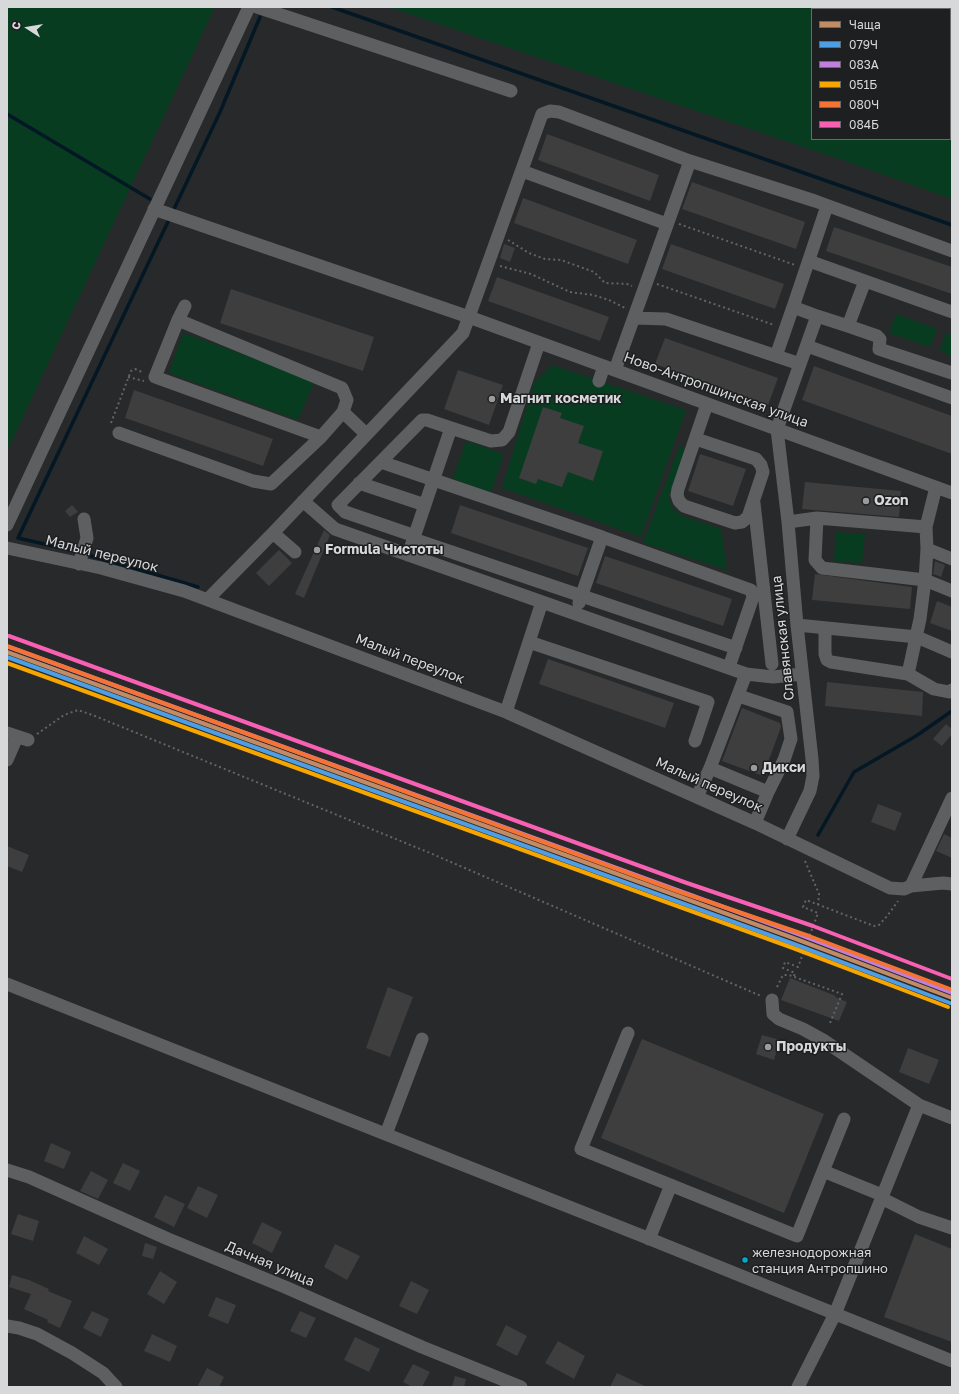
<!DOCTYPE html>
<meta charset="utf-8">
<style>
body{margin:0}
#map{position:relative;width:959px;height:1394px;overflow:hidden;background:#27292a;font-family:"Golos Text",sans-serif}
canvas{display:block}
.frame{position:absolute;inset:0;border:8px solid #d6d8d9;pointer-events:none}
.legend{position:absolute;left:811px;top:8px;width:140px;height:132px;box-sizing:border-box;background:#1d1f21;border:1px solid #67696b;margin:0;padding:5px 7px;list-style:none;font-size:12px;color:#d6d8d9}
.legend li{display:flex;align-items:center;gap:8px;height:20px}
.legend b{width:20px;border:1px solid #67696b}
.north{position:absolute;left:8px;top:8px;width:40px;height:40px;-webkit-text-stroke:3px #1d1f21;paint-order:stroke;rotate:282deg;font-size:11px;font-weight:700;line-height:16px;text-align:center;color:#d6d8d9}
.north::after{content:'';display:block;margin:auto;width:14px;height:18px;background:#d6d8d9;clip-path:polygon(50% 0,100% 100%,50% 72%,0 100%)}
</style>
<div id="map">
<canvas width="959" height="1394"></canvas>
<div class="frame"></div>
<ul class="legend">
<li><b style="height:5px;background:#c18c65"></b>Чаща</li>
<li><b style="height:5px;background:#4d9ee5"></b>079Ч</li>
<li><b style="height:5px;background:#c07fdc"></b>083А</li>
<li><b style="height:5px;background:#f7a600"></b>051Б</li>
<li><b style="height:5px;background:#f57335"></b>080Ч</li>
<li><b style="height:5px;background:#f860b3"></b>084Б</li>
</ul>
<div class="north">С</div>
</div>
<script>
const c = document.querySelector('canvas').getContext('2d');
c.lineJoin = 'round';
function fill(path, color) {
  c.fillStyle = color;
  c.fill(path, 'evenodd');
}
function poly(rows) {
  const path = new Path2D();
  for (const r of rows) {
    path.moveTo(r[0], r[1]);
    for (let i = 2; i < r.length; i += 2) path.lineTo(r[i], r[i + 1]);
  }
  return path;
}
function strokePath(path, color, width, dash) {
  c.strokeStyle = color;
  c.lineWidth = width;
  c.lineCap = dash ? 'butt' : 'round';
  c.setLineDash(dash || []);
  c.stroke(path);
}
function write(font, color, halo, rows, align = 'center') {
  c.font = font + ' "Golos Text",sans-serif';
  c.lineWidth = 3;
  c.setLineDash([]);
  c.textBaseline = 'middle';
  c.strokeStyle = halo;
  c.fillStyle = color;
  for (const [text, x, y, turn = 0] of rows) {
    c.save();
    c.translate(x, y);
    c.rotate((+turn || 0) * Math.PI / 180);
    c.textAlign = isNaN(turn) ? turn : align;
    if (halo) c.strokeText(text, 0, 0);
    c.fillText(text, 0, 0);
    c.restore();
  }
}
fill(poly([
 [7,7,215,7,7,451],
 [388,7,952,7,952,199,842,160],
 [812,9,950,9,950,139,812,139],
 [896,314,937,329,930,347,889,333],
 [183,333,315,380,298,420,169,373],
 [946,333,952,335,952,357,940,350],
 [552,365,686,410,641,537,502,488,534,383],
 [466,441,504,454,491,492,453,479],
 [680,444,685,451,670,493,670,502,673,509,683,516,721,529,727,570,643,543],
 [836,532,865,534,862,563,834,561]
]), '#083c20');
strokePath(poly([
 [332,7,952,225],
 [7,114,150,199],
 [75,551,18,538,220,112,260,17],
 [85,554,198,587],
 [818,835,854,772,916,736,952,711]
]), '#041724', 3.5);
fill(poly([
 [547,134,659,175,650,201,538,160],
 [692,182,805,222,796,249,682,209],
 [523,198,637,240,628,264,514,223],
 [834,227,952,267,952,294,826,251],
 [504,244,515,248,510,262,500,258],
 [671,244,784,284,775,309,662,269],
 [497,277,609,317,600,341,488,301],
 [231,289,374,337,363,371,220,323],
 [665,338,778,378,768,405,655,364],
 [814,366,952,416,952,454,802,400],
 [458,370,503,385,489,425,444,409],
 [134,390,273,439,263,466,125,418],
 [543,407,562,413,560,418,584,426,578,443,603,451,593,481,568,472,562,487,538,479,536,484,519,478],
 [700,454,746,469,733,506,688,491],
 [805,482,901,491,899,517,802,509],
 [72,505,78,512,70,517,65,511],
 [460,505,588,548,578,576,451,533],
 [324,530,330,535,304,598,295,594],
 [279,550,292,563,269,586,256,573],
 [605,556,732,599,723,626,596,583],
 [935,561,945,565,941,577,933,574],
 [815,574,912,587,910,609,812,600],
 [937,601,952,607,952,631,930,623],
 [548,659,674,703,665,728,539,684],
 [827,682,923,692,922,716,825,706],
 [742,708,780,723,781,727,763,776,722,761],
 [946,724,952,729,952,734,942,746,933,739],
 [878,804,902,813,895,831,871,822],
 [944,834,952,838,952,858,936,851],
 [7,846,29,855,22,872,7,866],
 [790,978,836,996,835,997,847,1002,839,1021,781,1000],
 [388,987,413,997,390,1057,366,1048],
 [762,1035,780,1040,774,1060,756,1054],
 [642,1039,824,1114,784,1213,601,1138],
 [908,1048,939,1060,929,1084,899,1072],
 [51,1143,71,1152,64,1169,44,1161],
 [123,1163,140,1171,130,1191,113,1183],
 [91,1171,108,1180,98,1199,80,1191],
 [198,1186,218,1195,207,1218,187,1208],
 [165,1195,185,1204,174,1227,154,1217],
 [18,1214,39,1221,33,1241,11,1234],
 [262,1222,282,1232,272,1253,252,1243],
 [915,1234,952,1249,952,1342,884,1317],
 [84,1236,108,1249,99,1265,76,1253],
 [145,1243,157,1247,153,1259,142,1256],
 [335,1244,360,1256,347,1280,324,1267],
 [160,1271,177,1282,164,1304,147,1294],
 [12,1275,29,1280,49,1289,48,1291,72,1301,60,1328,47,1322,48,1320,24,1309,31,1294,9,1287],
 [411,1281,429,1290,417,1314,399,1306],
 [216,1297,236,1305,228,1324,208,1316],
 [92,1311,109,1319,101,1337,83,1328],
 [300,1311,316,1318,306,1338,290,1331],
 [506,1325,527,1336,517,1356,496,1345],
 [152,1334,177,1346,170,1362,144,1351],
 [355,1337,380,1349,369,1372,344,1360],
 [558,1341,585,1356,574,1379,545,1363],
 [413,1364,430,1372,422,1387,412,1387,403,1382],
 [207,1368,224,1377,219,1387,197,1387],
 [617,1373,647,1387,610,1387],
 [455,1376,466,1379,464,1387,452,1387]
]), '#3e3e3e');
strokePath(poly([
 [679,224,795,265],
 [508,240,529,253,545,259,561,260,594,272,605,283,627,284,632,286],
 [500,266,531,274,570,292,593,295,609,300,625,308],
 [657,284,774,325],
 [128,377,144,381],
 [111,423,131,371,135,369,144,373],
 [37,734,64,715,78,710,95,716,430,853,761,996],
 [805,861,819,894,818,905],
 [809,938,952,991],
 [794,976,795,973,783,968,785,962,798,967,818,913,803,907,806,900,874,926,879,925,888,915,898,901],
 [777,987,783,975,789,975,842,994,830,1023]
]), '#636466', 2, [2, 3]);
strokePath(poly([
 [257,7,511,91],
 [522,171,667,224],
 [154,209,469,317,952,493],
 [809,261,952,312],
 [817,316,848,326,865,281],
 [634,318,666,319,800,364],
 [178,320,342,388,347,400,343,412,321,437,155,377,178,320,185,306],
 [848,326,877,336,880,339,879,349,952,373],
 [807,346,952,398],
 [776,356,793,307],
 [615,370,690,161],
 [599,381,604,366],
 [343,412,366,434],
 [119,433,253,481,271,484,321,437],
 [696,439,756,459,761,465,763,472,748,517,742,522,735,523,684,506,679,501,677,495,678,489,707,404],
 [381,462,602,537],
 [359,483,425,505],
 [303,501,335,529,542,602],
 [754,503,772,664],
 [817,518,815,560,822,568,925,580,952,591],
 [788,522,817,518,926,527],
 [7,525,249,7],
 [273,533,295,552],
 [415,536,345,512,338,505,422,420,427,420,451,428],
 [413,539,736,648],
 [7,548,101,568,184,591,506,712,755,823,890,888,904,889,911,886,943,883,952,884],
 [927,549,952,559],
 [408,555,451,428,491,441,502,440,509,432,539,343],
 [79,564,87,538,84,519],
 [208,599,273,533,463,333,542,114,550,111,559,112,690,161,815,201,952,251],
 [579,603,602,537,751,590,753,597,729,667],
 [797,625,917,637,952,652],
 [825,628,825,654,827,660,831,662,908,674,934,689,949,692,952,690],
 [529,642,708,702,695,741],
 [908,674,920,619,925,580,927,549,926,527,936,487],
 [739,696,787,712,791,739,784,760,768,792],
 [506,712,542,602,746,674],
 [7,733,28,740],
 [7,760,17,737],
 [710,768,768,792,755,823],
 [697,797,710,768,746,674,773,677,802,674],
 [787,839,810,791,813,776,812,759,797,625,788,522,777,429,817,316,793,307,827,206],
 [911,886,952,798],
 [7,984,645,1237,952,1361],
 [772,1000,773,1014,779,1019,803,1029,823,1040,919,1105,952,1118],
 [628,1033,581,1149,797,1236,844,1119],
 [386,1134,422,1039],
 [7,1170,29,1177,168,1239,285,1287,422,1347,521,1387],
 [823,1171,882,1195],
 [881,1198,919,1217,952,1228],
 [649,1239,671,1185],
 [7,1326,19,1328,37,1334,72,1353,103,1373,116,1387],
 [798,1387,835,1314,919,1105]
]), '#5e5f60', 13);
strokePath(poly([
 [7,652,796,939,952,998]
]), '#c18c65', 4);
strokePath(poly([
 [7,657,794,944,950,1003]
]), '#4d9ee5', 4);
strokePath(poly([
 [9,647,798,934,952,993]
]), '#c07fdc', 4);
strokePath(poly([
 [7,663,793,948,948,1007]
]), '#f7a600', 4);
strokePath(poly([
 [7,646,680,892,809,936,950,989]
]), '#f57335', 4);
strokePath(poly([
 [9,636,684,882,813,926,952,979]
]), '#f860b3', 4);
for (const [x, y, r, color] of [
 [492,399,4,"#999b9c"],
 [866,501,4,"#999b9c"],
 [317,550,4,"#999b9c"],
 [754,768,4,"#999b9c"],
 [768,1047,4,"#999b9c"],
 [745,1260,3.5,"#00a9ce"]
]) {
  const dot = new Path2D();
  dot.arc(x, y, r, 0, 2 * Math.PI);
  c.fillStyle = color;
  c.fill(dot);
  strokePath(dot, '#1d1f21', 1.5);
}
write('13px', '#d6d8d9', '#1d1f21', [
 ["железнодорожная",752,1253],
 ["станция Антропшино",752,1269]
], 'left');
write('14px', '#d6d8d9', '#1d1f21', [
 ["Ново-Антропшинская улица",716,390,20],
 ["Малый переулок",102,554,14],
 ["Славянская улица",783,638,-96],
 ["Малый переулок",410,659,21],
 ["Малый переулок",709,785,24],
 ["Дачная улица",270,1264,23]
]);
write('bold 14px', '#d6d8d9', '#1d1f21', [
 ["Магнит косметик",500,399],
 ["Ozon",874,501],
 ["Formula Чистоты",325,550],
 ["Дикси",762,768],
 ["Продукты",776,1047]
], 'left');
</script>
